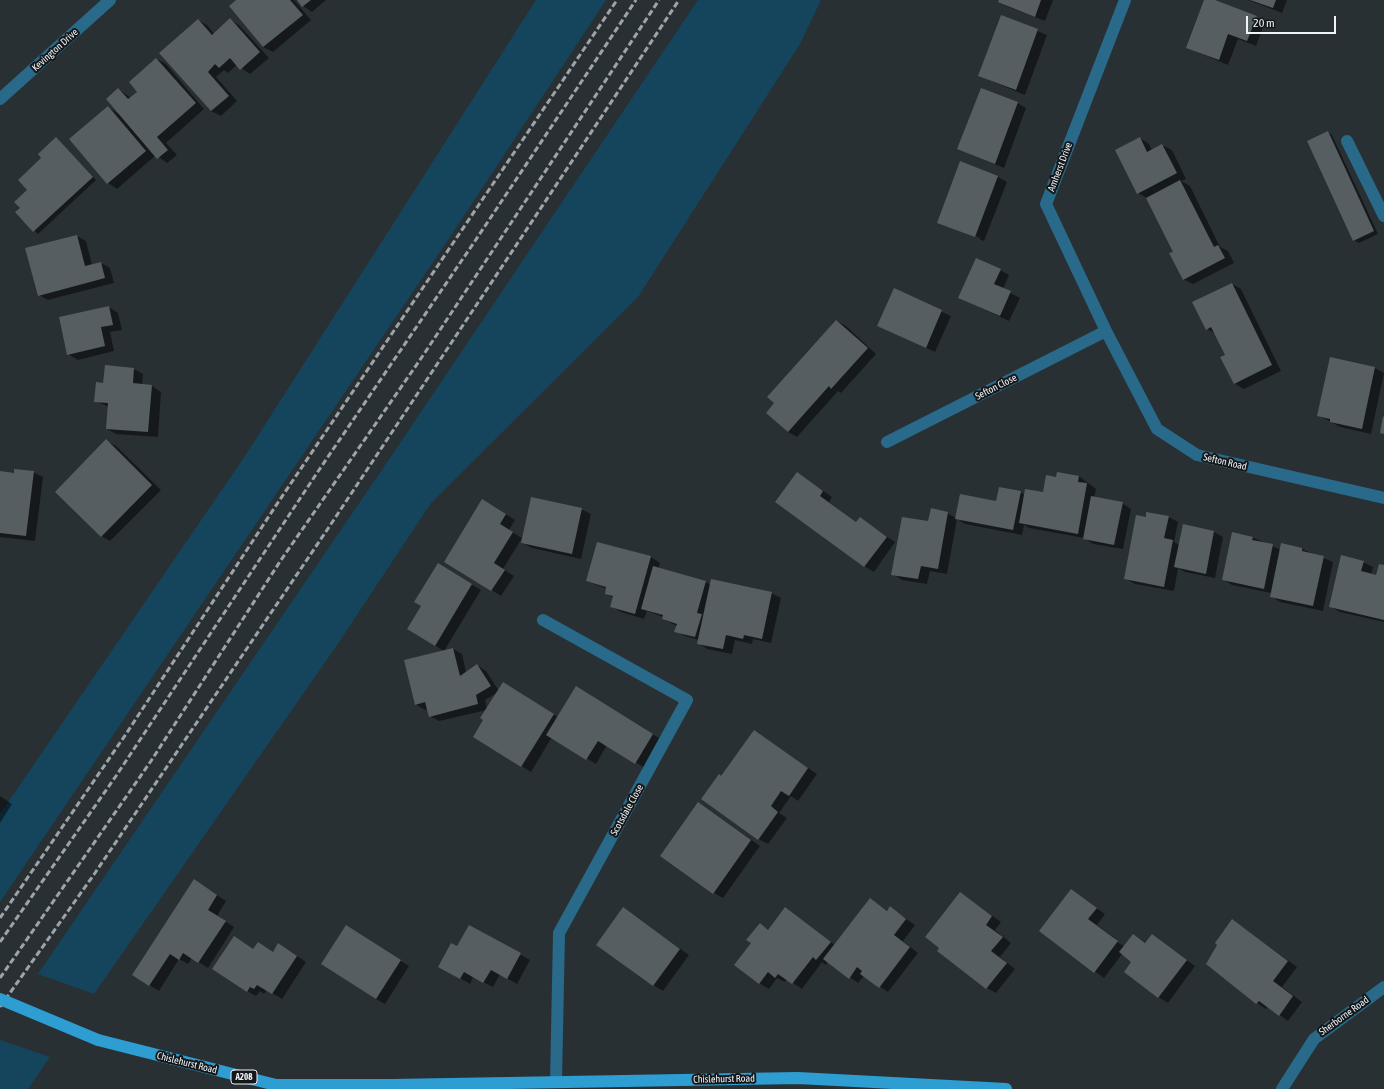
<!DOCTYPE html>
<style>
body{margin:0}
#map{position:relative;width:1384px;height:1089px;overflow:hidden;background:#293034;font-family:"Asap Condensed",sans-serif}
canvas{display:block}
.scale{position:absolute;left:1246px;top:16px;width:90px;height:18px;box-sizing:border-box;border:2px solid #eff3f6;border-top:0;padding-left:5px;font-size:12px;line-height:14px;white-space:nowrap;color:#eff3f6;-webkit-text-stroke:3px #141719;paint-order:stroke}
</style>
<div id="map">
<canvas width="1384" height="1089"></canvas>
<div class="scale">20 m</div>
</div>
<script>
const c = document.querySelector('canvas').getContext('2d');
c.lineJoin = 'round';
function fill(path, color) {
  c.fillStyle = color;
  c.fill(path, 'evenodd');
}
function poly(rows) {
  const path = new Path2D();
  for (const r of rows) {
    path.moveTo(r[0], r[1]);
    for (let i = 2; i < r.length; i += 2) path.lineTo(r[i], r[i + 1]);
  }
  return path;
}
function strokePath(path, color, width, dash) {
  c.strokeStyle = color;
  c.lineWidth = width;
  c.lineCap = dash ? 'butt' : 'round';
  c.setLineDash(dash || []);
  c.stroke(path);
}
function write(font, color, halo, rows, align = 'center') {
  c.font = font + ' "Asap Condensed",sans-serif';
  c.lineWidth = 4;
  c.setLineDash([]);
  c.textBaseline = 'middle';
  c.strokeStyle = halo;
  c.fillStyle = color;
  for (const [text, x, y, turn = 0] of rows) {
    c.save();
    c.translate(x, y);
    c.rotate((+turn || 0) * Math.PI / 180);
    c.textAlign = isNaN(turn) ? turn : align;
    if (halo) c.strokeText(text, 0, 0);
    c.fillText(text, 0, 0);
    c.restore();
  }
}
fill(poly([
 [536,0,606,0,448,240,0,902,0,814,245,456],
 [698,0,821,0,800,44,638,297,431,503,337,645,94,994,38,974,390,458],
 [0,1040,50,1057,28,1089,0,1089]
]), '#15455c');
fill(poly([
 [237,0,294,0,311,20,273,52,263,47],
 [298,0,326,0,312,12,303,6],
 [1000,0,1053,0,1045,21,1009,7,1000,2],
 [1205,0,1212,0,1265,22,1256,46,1238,39,1228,65,1187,48],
 [1248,0,1287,0,1282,13],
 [1001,16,1047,35,1025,95,979,76],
 [198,20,207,25,214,34,230,20,239,25,269,58,250,74,237,65,228,73,224,70,216,77,237,101,221,116,211,111],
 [157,59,166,64,204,109,166,143,177,155,167,163,156,155,117,189,108,183,108,107,119,114,118,89,131,98,138,92],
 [1017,103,1026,108,1004,168,959,149],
 [1328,132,1332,135,1378,234,1359,243,1354,240],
 [56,138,96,180,38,234,16,212,21,208,42,158],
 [1140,138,1149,144,1152,150,1162,145,1172,150,1186,179,1181,181,1190,186,1220,247,1228,251,1234,263,1193,284,1183,279,1174,252,1147,198,1138,193],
 [998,177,1007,182,984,241,979,239,980,238,947,225,947,227,938,222],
 [77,236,86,241,92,265,101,263,110,268,114,283,48,300,39,295],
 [1000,270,1009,275,1003,289,1020,298,1009,321,959,298],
 [1232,284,1241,289,1281,371,1244,389,1235,384,1226,356,1216,334,1207,329],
 [894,290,951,316,935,352,878,326],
 [109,307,118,313,122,330,110,332,114,351,78,360,68,354],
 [836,321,846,326,876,354,841,393,838,391,797,437,788,432],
 [1331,358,1375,368,1384,373,1371,434,1340,427,1318,415],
 [134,369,143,374,142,385,152,386,161,392,158,437,116,434,107,429,109,407,95,401,104,384],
 [106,441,116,446,161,490,110,541,101,536],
 [0,472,15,474,33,472,43,477,35,541,0,537],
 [797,473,832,497,829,502,857,523,861,519,895,542,874,572,864,566],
 [1079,476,1096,489,1094,498,1122,503,1131,509,1123,549,1093,544,1084,538,1029,528,1024,525,1022,535,965,524,957,519,947,574,930,571,927,584,902,580,893,574,929,523,947,513,956,518,1020,492,1025,495,1044,493,1057,478],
 [492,505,515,520,509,530,522,538,503,569,514,576,501,596,445,561],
 [581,509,591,514,581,559,532,548,522,543],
 [1169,517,1178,522,1174,542,1180,545,1184,525,1214,532,1223,537,1215,578,1185,572,1178,568,1174,591,1135,584,1125,578,1147,518],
 [1252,537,1281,550,1302,549,1333,562,1323,611,1280,602,1271,596,1271,593,1232,585,1223,579],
 [651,557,660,563,658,569,706,582,711,585,771,593,781,598,771,643,753,639,752,644,735,640,732,654,707,649,698,643,699,640,685,636,676,631,677,626,663,619,663,617,647,611,644,619,621,612,612,607,614,598,606,593,607,589,587,581],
 [1363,562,1373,567,1371,575,1377,576,1384,566,1384,622,1340,612,1331,607],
 [438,564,481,590,444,651,408,629,423,605],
 [453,649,462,654,466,672,477,665,486,671,499,691,512,688,558,717,586,693,662,740,645,768,607,745,596,764,552,737,531,772,474,736,485,720,487,710,439,721,430,716,428,709,425,710,415,704],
 [497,693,487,709,485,700],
 [754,731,817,774,798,801,791,796,779,813,787,818,768,844,758,839,721,777],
 [0,796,12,804,0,823],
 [699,803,760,846,723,898,714,893],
 [203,886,226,901,217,916,234,927,208,968,192,958,188,964,179,959,159,991,133,975],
 [1071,890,1105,914,1097,925,1115,938,1113,940,1124,946,1133,935,1146,943,1153,935,1195,966,1168,1003,1158,997,1133,962,1122,954,1104,978,1040,931],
 [960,893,1001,922,995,930,1011,943,1000,957,1015,969,996,993,987,988],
 [870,899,888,911,890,908,915,925,903,941,918,953,888,992,864,976,858,983,828,962,826,965,822,962,802,989,787,979,785,982,777,978,769,989,759,983,752,943,760,925,769,930,786,909,835,945],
 [623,908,689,955,663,991,653,985],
 [469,926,530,960,517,984,500,974,493,987,473,977,470,984,439,966,457,948],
 [1241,926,1297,967,1282,987,1302,1002,1288,1021,1268,1007,1266,1009,1257,1003,1207,963],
 [355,932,409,966,385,1004,376,999],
 [254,950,273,953,288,950,306,962,282,999,267,990,264,994,260,991,256,996,247,991]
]), '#0007');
fill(poly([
 [236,0,290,0,303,15,263,47,229,6],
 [297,0,311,0,302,7],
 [999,0,1041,0,1035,17,998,2],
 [1204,0,1215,0,1257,16,1247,41,1228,34,1219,60,1186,48],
 [1250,0,1276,0,1273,8],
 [1001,15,1038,29,1016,90,978,76],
 [230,18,260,52,240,70,230,58,219,68,215,64,208,72,229,96,211,111,159,53,198,19,212,35],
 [156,58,196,103,157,137,168,150,157,159,106,99,118,88,128,99,137,92,129,82],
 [981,88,1018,102,995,164,957,149],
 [108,106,146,151,107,184,69,139],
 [1328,131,1374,231,1353,241,1307,141],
 [56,137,93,177,33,232,15,212,20,208,14,202,27,190,18,180,41,158,38,154],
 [1140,137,1147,152,1162,144,1177,173,1137,194,1115,150],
 [960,161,998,176,975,237,937,223],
 [1180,180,1214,247,1218,245,1225,258,1183,280,1169,253,1173,252,1146,198],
 [77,235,85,266,101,262,105,278,38,296,25,248],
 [976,258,1001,269,994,284,1011,291,1000,316,958,298],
 [1232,283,1272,365,1234,384,1220,357,1225,355,1211,327,1206,330,1192,302],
 [894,288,942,310,926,348,877,326],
 [109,306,113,325,101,327,105,346,67,355,59,317],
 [836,320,868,348,831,389,829,386,788,432,766,413,774,403,767,397],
 [1330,357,1375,367,1362,429,1330,422,1330,419,1317,416],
 [105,365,134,368,133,383,152,385,148,432,106,429,108,403,94,402,96,382,103,383],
 [1383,416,1384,417,1384,434,1380,433],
 [106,439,152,485,101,537,55,492],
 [14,469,34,471,26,536,0,533,0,471,14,473],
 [797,472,823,491,820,496,856,522,860,517,887,537,864,567,775,502],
 [1057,472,1079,476,1078,482,1087,483,1078,534,1019,523,1025,489,1043,492,1046,475,1056,477],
 [999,487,1021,491,1013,530,955,519,960,494,996,501],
 [1091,496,1123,502,1114,545,1083,539],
 [531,497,582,508,572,554,521,543],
 [482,499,506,514,500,524,513,532,494,563,505,570,491,591,444,562],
 [931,508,948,512,938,569,921,566,918,579,891,575,902,517,928,521],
 [1146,512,1169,516,1164,538,1173,540,1164,587,1124,579,1136,515,1146,517],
 [1183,524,1214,531,1206,574,1174,567],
 [1232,532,1253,537,1252,540,1273,544,1264,589,1222,580],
 [597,542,651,556,635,614,610,607,613,596,605,594,606,587,586,581],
 [1281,543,1302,548,1302,551,1324,556,1313,606,1270,597],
 [1341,555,1364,561,1361,571,1369,573,1376,575,1379,564,1384,565,1384,620,1329,607],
 [438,563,472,584,435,646,407,629,421,606,414,602],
 [653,566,706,581,697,613,702,614,695,637,674,632,677,624,662,619,663,615,641,609],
 [711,579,772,592,762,639,744,635,743,639,726,635,723,649,697,644],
 [453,648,460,676,477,664,491,686,476,695,478,704,429,717,425,702,415,705,404,660],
 [503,682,554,714,521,767,473,737,483,720,480,718],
 [576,686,653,734,635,764,598,741,586,760,546,735],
 [754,730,808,768,789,796,781,791,771,806,778,812,758,840,701,799,719,774,721,776],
 [698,802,751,840,713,894,660,856],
 [194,879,217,895,208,910,226,921,198,963,183,953,179,960,170,954,149,986,132,975],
 [1071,889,1097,908,1088,919,1118,941,1094,973,1039,931],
 [960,892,992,916,986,925,1003,937,991,951,1007,963,986,989,937,951,939,948,925,937],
 [870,898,887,911,890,906,906,919,894,935,910,947,879,988,860,974,862,971,857,967,849,979,823,959],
 [623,907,680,949,653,986,596,945],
 [785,907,831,942,816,960,813,957,792,984,778,974,775,978,768,972,759,984,734,965,751,943,746,940,760,923,768,930],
 [1232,919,1288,961,1273,981,1293,996,1279,1016,1259,1001,1256,1004,1206,964,1217,945,1215,943],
 [346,925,401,960,376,999,321,964],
 [469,925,521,953,507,979,491,970,483,983,464,972,460,979,438,967,451,943,457,946],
 [1133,934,1145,943,1152,934,1187,960,1158,998,1124,972,1131,962,1119,952],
 [234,936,253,949,258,942,273,952,278,943,297,956,272,994,257,985,254,989,250,987,247,992,212,969]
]), '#565e62');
strokePath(poly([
 [1125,0,1046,204,1106,331,1157,429,1197,455,1384,498],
 [0,99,110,0],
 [1347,141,1384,216],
 [887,442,1106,331],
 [543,620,687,700,559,933,556,1082],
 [1282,1089,1314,1039,1384,987]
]), '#296989', 12);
strokePath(poly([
 [98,1040,276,1085,392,1085,798,1078,1006,1089]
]), '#2e9ed2', 12);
strokePath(poly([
 [0,918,126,734,277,504,617,0],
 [0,942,116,776,319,470,475,241,636,0],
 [0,978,151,761,281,560,422,357,659,0],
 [0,1007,95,873,325,533,679,0]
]), '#9ea3a6', 3, [6, 3]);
strokePath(poly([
 [0,999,98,1040]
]), '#2e9ed2', 12);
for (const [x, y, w] of [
 [244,1077,26]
]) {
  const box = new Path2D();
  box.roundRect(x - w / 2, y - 7, w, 14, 3);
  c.fillStyle = '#141719';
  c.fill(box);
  strokePath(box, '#eff3f6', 1);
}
write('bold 9px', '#eff3f6', null, [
 ["A208",244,1077]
]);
write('10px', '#eff3f6', '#141719', [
 ["Kevington Drive",55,50,-42],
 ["Amherst Drive",1060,167,-69],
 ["Sefton Close",996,387,-27],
 ["Sefton Road",1225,462,13],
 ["Scotsdale Close",627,810,-61],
 ["Sherborne Road",1344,1016,-36],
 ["Chislehurst Road",187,1063,14],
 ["Chislehurst Road",724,1079,-1]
]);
</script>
